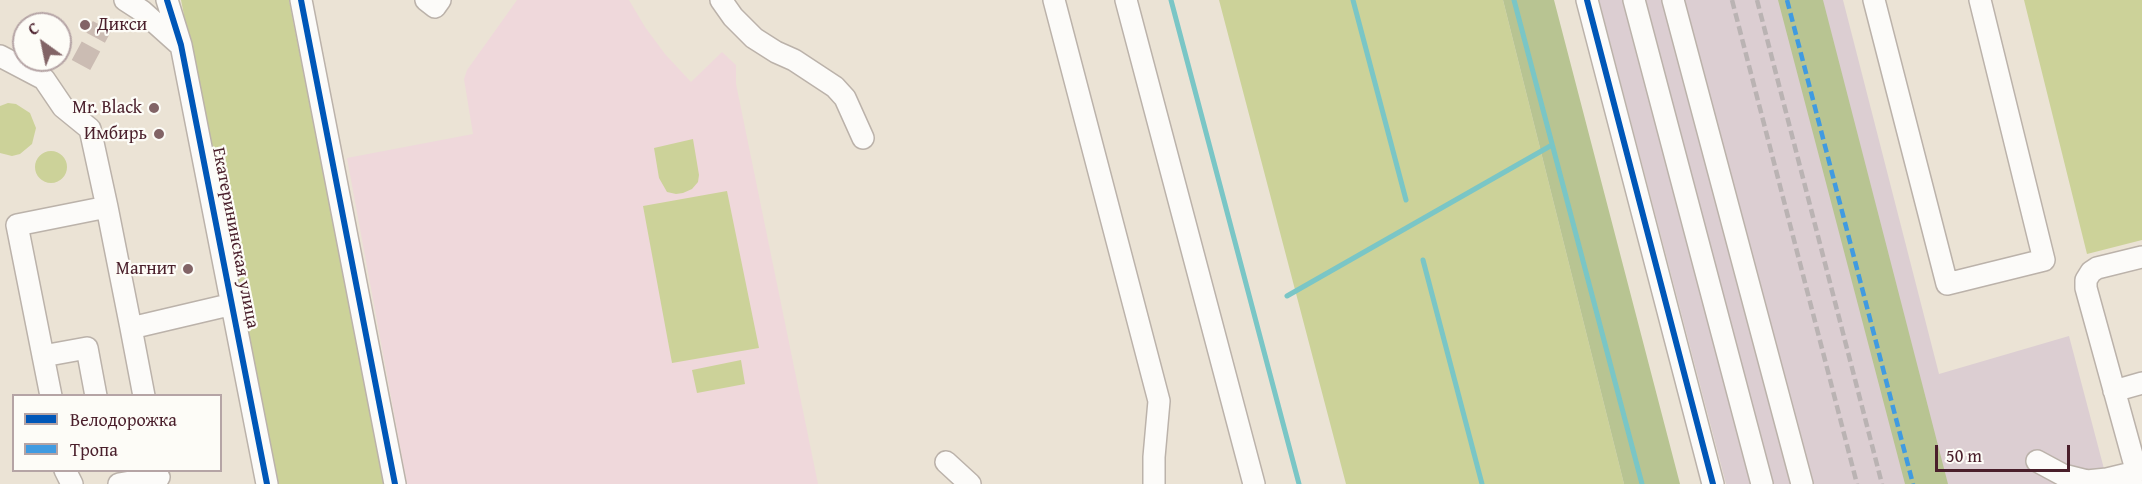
<!DOCTYPE html>
<meta charset="utf-8">
<style>
body{margin:0}
#map{position:relative;width:2142px;height:484px;overflow:hidden;background:#ebe3d5;font-family:"Gentium Book Plus",serif}
canvas{display:block}
.legend{position:absolute;left:12px;top:394px;width:210px;height:78px;box-sizing:border-box;background:#fdfcf7;border:2px solid #b5a4a5;margin:0;padding:8px 10px;list-style:none;font-size:18px;color:#4a1f2b}
.legend li{display:flex;align-items:center;gap:12px;height:30px}
.legend b{width:30px;border:2px solid #b5a4a5}
.north{position:absolute;left:12px;top:12px;width:60px;height:60px;box-sizing:border-box;background:#fdfcf7;border:2px solid #b5a4a5;border-radius:50%;rotate:327deg;font-size:16px;font-weight:700;line-height:24px;text-align:center;color:#4a1f2b}
.north::after{content:'';display:block;margin:auto;width:21px;height:27px;background:#826466;clip-path:polygon(50% 0,100% 100%,50% 72%,0 100%)}
.scale{position:absolute;left:1935px;top:445px;width:135px;height:27px;box-sizing:border-box;border:3px solid #4a1f2b;border-top:0;padding-left:8px;font-size:18px;line-height:21px;white-space:nowrap;color:#4a1f2b;-webkit-text-stroke:4px #fdfcf7;paint-order:stroke}
</style>
<div id="map">
<canvas width="2142" height="484"></canvas>
<ul class="legend">
<li><b style="height:8px;background:#0057b8"></b>Велодорожка</li>
<li><b style="height:8px;background:#409be1"></b>Тропа</li>
</ul>
<div class="north">С</div>
<div class="scale">50 m</div>
</div>
<script>
const c = document.querySelector('canvas').getContext('2d');
c.lineJoin = 'round';
function fill(path, color) {
  c.fillStyle = color;
  c.fill(path, 'evenodd');
}
function poly(rows) {
  const path = new Path2D();
  for (const r of rows) {
    if (r.length === 3) {
      path.moveTo(r[0] + r[2], r[1]);
      path.arc(r[0], r[1], r[2], 0, 2 * Math.PI);
      continue;
    }
    path.moveTo(r[0], r[1]);
    for (let i = 2; i < r.length; i += 2) path.lineTo(r[i], r[i + 1]);
  }
  return path;
}
function strokePath(path, color, width, dash) {
  c.strokeStyle = color;
  c.lineWidth = width;
  c.lineCap = dash ? 'butt' : 'round';
  c.setLineDash(dash || []);
  c.stroke(path);
}
function write(font, color, halo, rows, align = 'center') {
  c.font = font + ' "Gentium Book Plus",serif';
  c.lineWidth = 4.5;
  c.setLineDash([]);
  c.textBaseline = 'middle';
  c.strokeStyle = halo;
  c.fillStyle = color;
  for (const [text, x, y, turn = 0] of rows) {
    c.save();
    c.translate(x, y);
    c.rotate((+turn || 0) * Math.PI / 180);
    c.textAlign = isNaN(turn) ? turn : align;
    if (halo) c.strokeText(text, 0, 0);
    c.fillText(text, 0, 0);
    c.restore();
  }
}
fill(poly([
 [517,0,629,0,645,27,665,54,691,82,722,52,736,65,736,84,818,484,407,484,347,158,473,134,464,79,467,70]
]), '#efd8db');
fill(poly([
 [1599,0,1843,0,1939,374,2069,336,2108,484,1726,484]
]), '#dcced2');
fill(poly([
 [181,0,289,0,385,484,276,484],
 [1219,0,1503,0,1624,484,1346,484],
 [2024,0,2142,0,2142,240,2087,254],
 [8,103,16,104,30,113,36,128,32,144,20,154,12,156,0,153,0,106],
 [693,139,699,175,698,182,692,189,683,193,676,194,667,192,659,178,654,148],
 [51,167,16],
 [727,191,759,348,672,363,643,206],
 [741,360,745,384,697,393,692,370]
]), '#ccd299');
fill(poly([
 [1503,0,1554,0,1680,484,1624,484],
 [1778,0,1823,0,1948,484,1905,484]
]), '#b8c492');
strokePath(poly([
 [1171,0,1299,484],
 [1353,0,1406,200],
 [1514,0,1642,484],
 [1423,260,1482,484],
 [1287,296,1552,145]
]), '#7ac6c6', 5);
strokePath(poly([
 [81,65,102,26]
]), '#cbbcb3', 21, [21, 10]);
const minor = poly([
 [125,0,142,11,180,45],
 [167,0,181,45,267,484],
 [301,0,395,484],
 [426,0,435,7,440,0],
 [721,0,733,17,754,38,776,52,794,60,835,87,845,98,863,138],
 [1054,0,1159,401,1154,457,1154,484],
 [1126,0,1254,484],
 [1587,0,1713,484],
 [1634,0,1762,484],
 [1673,0,1802,484],
 [1874,0,1947,284,2044,260,1980,0],
 [0,56,44,79,63,107,90,129,107,207],
 [43,356,87,348,96,396],
 [2114,391,2142,383],
 [51,396,17,225,107,207,131,328],
 [144,396,131,328,233,304],
 [2037,461,2063,475,2087,481,2107,479,2136,472],
 [946,462,970,484],
 [65,470,72,484],
 [119,484,159,477],
 [2140,484,2086,288,2086,280,2091,272,2097,268,2142,257]
]);
strokePath(minor, '#bbb2aa', 24);
strokePath(minor, '#fcfbf9', 21);
strokePath(poly([
 [1732,0,1857,484],
 [1757,0,1882,484]
]), '#bab3b3', 4.5, [9, 4.5]);
strokePath(poly([
 [1787,0,1913,484]
]), '#409be1', 4.5, [9, 4.5]);
strokePath(poly([
 [167,0,181,45,267,484],
 [301,0,395,484],
 [1587,0,1713,484]
]), '#0057b8', 6);
for (const [x, y, r, color] of [
 [85,25,6,"#826466"],
 [154,108,6,"#826466"],
 [159,134,6,"#826466"],
 [188,269,6,"#826466"]
]) {
  const dot = new Path2D();
  dot.arc(x, y, r, 0, 2 * Math.PI);
  c.fillStyle = color;
  c.fill(dot);
  strokePath(dot, '#fdfcf7', 2);
}
write('18px', '#4a1f2b', '#fdfcf7', [
 ["Дикси",97,25,"left"],
 ["Mr. Black",142,108],
 ["Имбирь",147,134],
 ["Магнит",176,269]
], 'right');
write('18px', '#4a1f2b', '#fdfcf7', [
 ["Екатерининская улица",235,238,79]
]);
</script>
